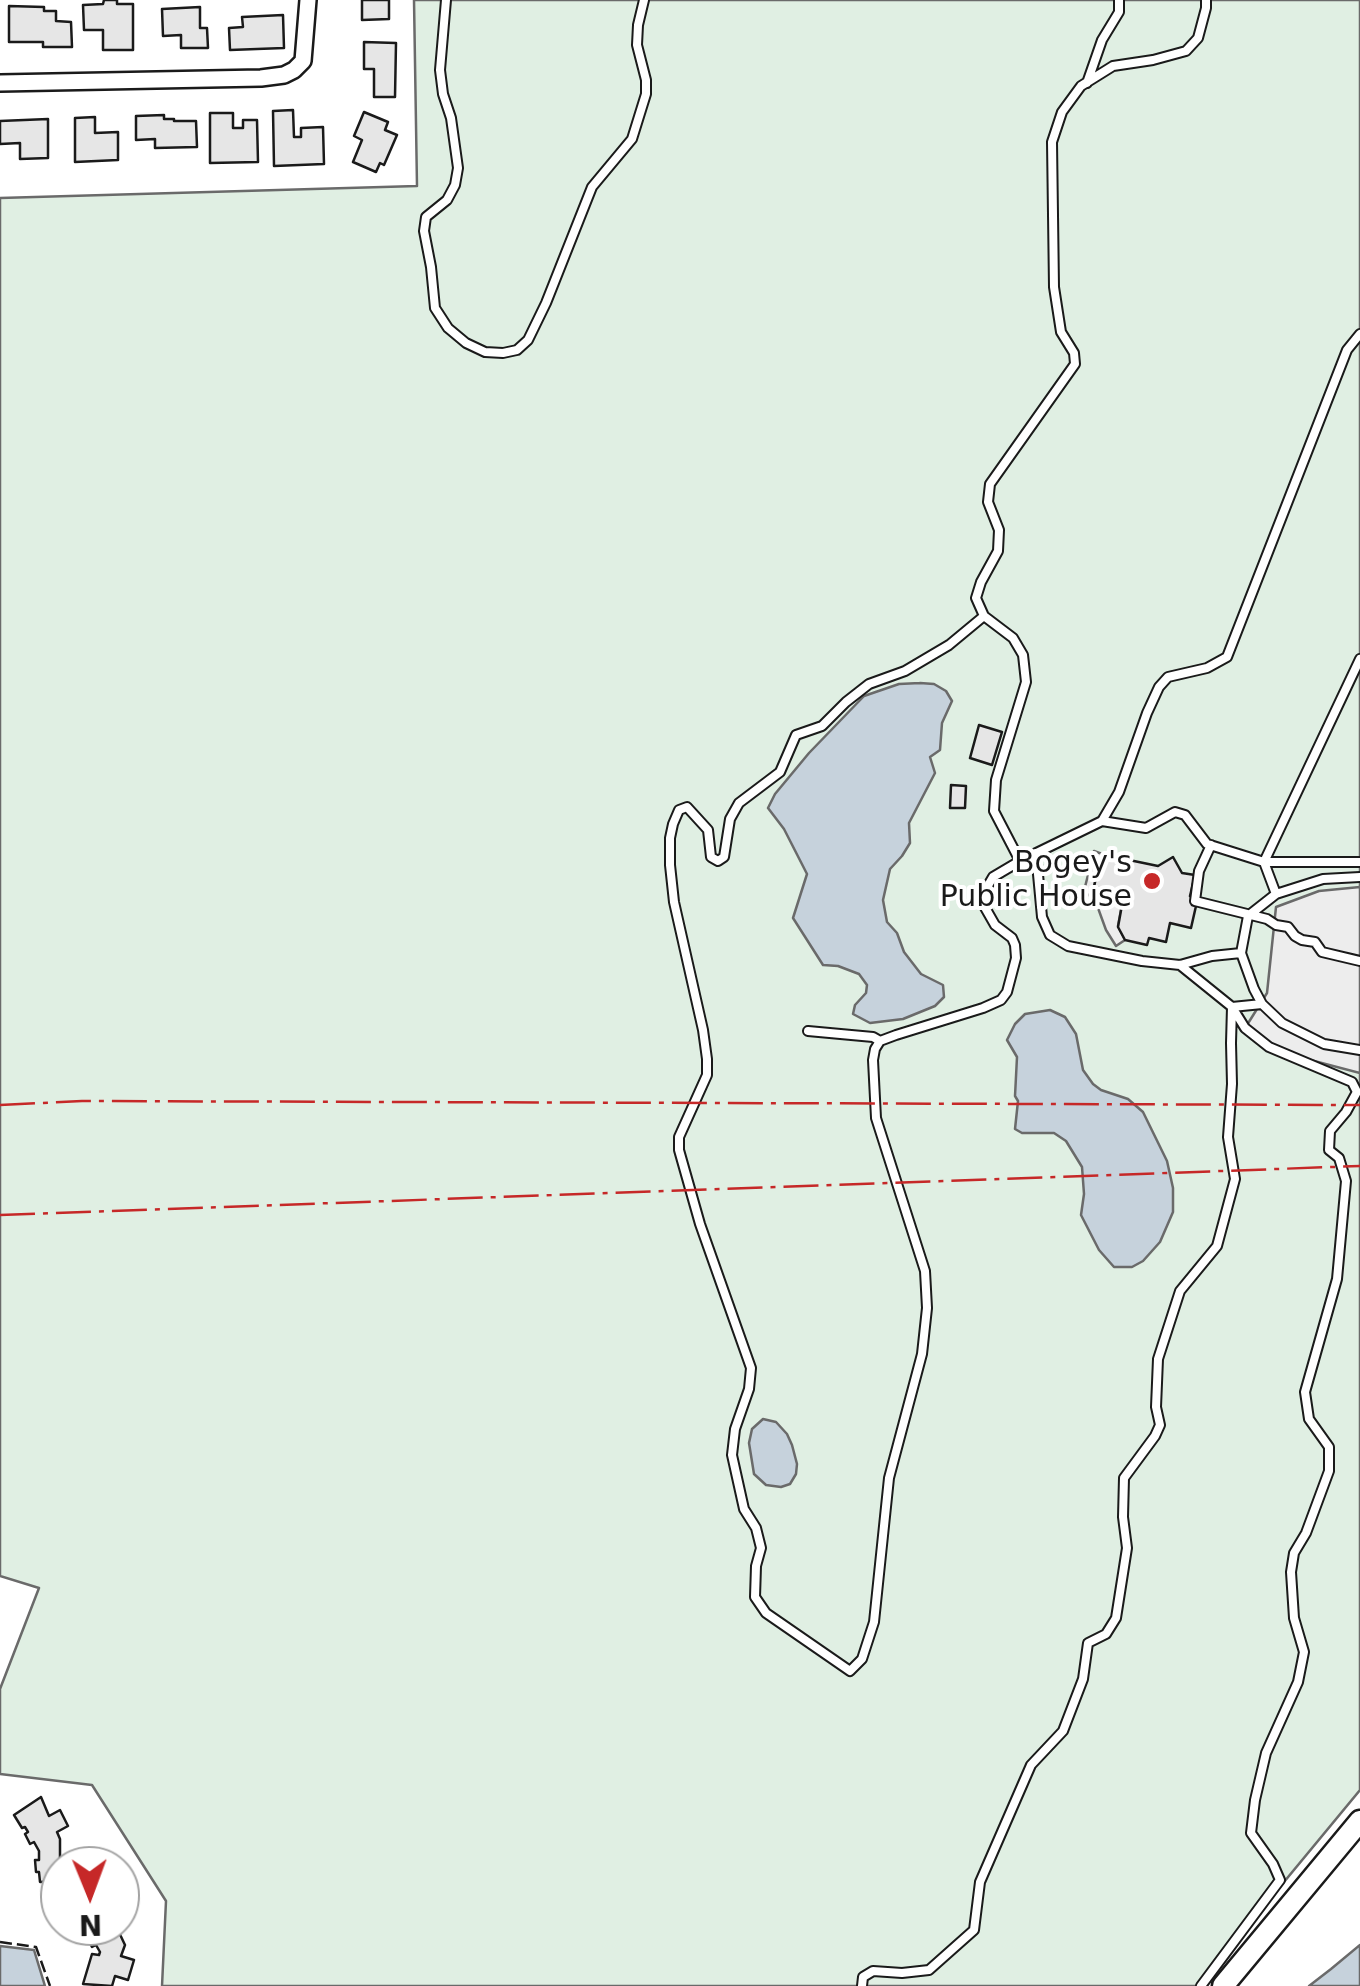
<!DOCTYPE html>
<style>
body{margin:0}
#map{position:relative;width:1360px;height:1986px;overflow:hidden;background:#fff;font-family:"DejaVu Sans",sans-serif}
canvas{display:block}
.north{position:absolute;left:40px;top:1846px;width:100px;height:100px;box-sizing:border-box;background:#fff;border:2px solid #a3a3a3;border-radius:50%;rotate:179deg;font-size:28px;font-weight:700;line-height:40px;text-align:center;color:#1a1a1a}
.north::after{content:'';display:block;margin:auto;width:35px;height:45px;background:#c62828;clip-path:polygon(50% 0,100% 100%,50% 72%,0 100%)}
</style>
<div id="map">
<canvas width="1360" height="1986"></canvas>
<div class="north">N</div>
</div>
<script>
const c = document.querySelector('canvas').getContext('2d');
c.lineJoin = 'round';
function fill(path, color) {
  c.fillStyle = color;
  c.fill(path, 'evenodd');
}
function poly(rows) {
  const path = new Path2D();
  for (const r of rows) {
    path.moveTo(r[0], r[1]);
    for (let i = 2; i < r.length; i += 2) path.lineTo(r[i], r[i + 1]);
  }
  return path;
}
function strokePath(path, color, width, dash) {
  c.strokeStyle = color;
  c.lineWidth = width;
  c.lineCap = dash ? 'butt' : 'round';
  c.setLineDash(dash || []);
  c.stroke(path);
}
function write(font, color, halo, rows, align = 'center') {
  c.font = font + ' "DejaVu Sans",sans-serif';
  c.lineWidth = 8;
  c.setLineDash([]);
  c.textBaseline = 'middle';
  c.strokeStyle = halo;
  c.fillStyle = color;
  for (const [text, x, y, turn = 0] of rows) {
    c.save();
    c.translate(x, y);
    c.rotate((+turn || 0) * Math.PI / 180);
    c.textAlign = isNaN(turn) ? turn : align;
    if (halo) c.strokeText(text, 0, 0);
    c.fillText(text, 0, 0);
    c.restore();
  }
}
const green = poly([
 [414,0,1360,0,1360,1790,1198,1986,162,1986,166,1901,92,1785,0,1774,0,1689,39,1588,0,1576,0,198,417,186,414,0]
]);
fill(green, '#e0efe3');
strokePath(green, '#6a6a6a', 2.5);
const parking = poly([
 [1094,851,1105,855,1102,869,1098,869,1094,887,1124,894,1118,926,1125,940,1116,946,1106,930,1094,897,1086,894,1085,887,1094,851],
 [1360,887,1360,1073,1299,1057,1274,1046,1247,1025,1267,993,1276,907,1319,891,1360,887]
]);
fill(parking, '#ededed');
strokePath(parking, '#6a6a6a', 2.5);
const water = poly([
 [920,683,934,684,946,691,952,701,942,723,940,750,930,757,935,773,909,823,910,843,902,856,890,869,883,900,887,922,897,933,904,952,921,974,943,985,944,997,935,1006,903,1019,870,1023,853,1014,855,1005,866,993,867,985,859,974,838,966,823,965,793,918,807,874,784,829,768,808,775,794,809,753,864,696,899,684,920,683],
 [1050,1010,1065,1017,1076,1034,1083,1070,1093,1084,1101,1090,1128,1099,1143,1112,1167,1161,1173,1188,1173,1212,1160,1242,1143,1261,1132,1267,1114,1267,1099,1250,1081,1215,1084,1194,1082,1167,1066,1141,1054,1133,1022,1133,1015,1129,1018,1101,1015,1096,1017,1057,1007,1040,1015,1024,1025,1014,1050,1010],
 [763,1419,776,1422,787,1434,792,1445,797,1464,796,1474,790,1484,781,1487,766,1485,754,1474,749,1443,752,1429,763,1419],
 [1360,1945,1360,1986,1309,1986,1331,1969,1360,1945],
 [0,1946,34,1950,45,1986,0,1986,0,1946]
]);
fill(water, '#c6d2dc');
strokePath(water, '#6a6a6a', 2.5);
const building = poly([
 [104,0,117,0,117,4,133,4,133,50,103,50,103,30,84,30,83,5,103,4,104,0],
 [362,0,389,0,389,19,362,20,362,0],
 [9,6,44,7,44,11,56,11,56,21,71,22,72,47,43,47,43,42,9,42,9,6],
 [200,7,200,28,207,28,208,48,181,48,181,35,163,36,162,9,200,7],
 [283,15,284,48,230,50,229,28,243,27,242,17,283,15],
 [364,42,396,43,395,97,374,97,374,69,364,69,364,42],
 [293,110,294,137,301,137,301,128,323,127,324,164,274,166,273,111,293,110],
 [364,112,388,122,385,130,397,135,384,165,380,163,376,172,353,162,362,140,354,136,364,112],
 [210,113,233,113,233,128,243,128,243,120,257,120,258,162,210,163,210,113],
 [164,115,164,119,174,119,174,121,196,121,197,147,155,148,155,139,136,140,136,116,164,115],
 [95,117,95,133,118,132,118,160,75,162,75,118,95,117],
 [48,119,48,158,20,159,20,143,0,144,0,121,48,119],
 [979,725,1002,732,992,765,970,758,979,725],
 [951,785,966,786,965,808,950,808,951,785],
 [1105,855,1158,866,1173,857,1182,873,1195,875,1190,896,1194,897,1192,905,1196,906,1191,928,1170,923,1166,942,1149,938,1147,945,1125,940,1118,927,1124,894,1094,887,1098,868,1102,869,1105,855],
 [41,1797,49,1816,60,1810,68,1826,57,1832,60,1839,60,1881,40,1882,39,1872,36,1872,35,1860,39,1860,39,1851,34,1842,30,1844,25,1834,28,1832,25,1827,22,1828,14,1815,41,1797],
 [73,1926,116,1926,125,1945,121,1956,134,1960,128,1980,115,1976,112,1986,83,1984,92,1954,99,1955,100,1952,96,1945,92,1947,87,1937,76,1942,70,1930,74,1929,73,1926]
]);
fill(building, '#e6e6e6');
strokePath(building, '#1a1a1a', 2.5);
const lane = poly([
 [446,0,440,70,443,94,451,118,458,168,455,185,447,200,426,217,424,231,431,267,435,308,448,328,466,343,485,352,503,353,517,350,528,340,546,303,592,187,632,139,646,94,646,80,637,45,638,25,644,0],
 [1087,83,1102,40,1119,12,1119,0],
 [984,616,949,645,905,671,869,684,846,702,822,726,796,735,780,772,739,803,730,819,724,857,718,861,711,857,708,830,687,807,679,810,673,824,670,838,670,865,674,902,703,1030,707,1059,707,1075,679,1137,679,1150,700,1224,751,1368,749,1389,735,1429,732,1455,744,1509,756,1528,761,1548,756,1566,755,1597,766,1613,850,1671,862,1659,874,1622,889,1478,922,1354,927,1308,925,1271,876,1118,873,1060,875,1049,880,1041,896,1035,983,1008,1001,1000,1007,992,1016,958,1015,945,1012,938,995,925,983,904,986,889,993,877,1020,861,1102,821,1119,792,1147,713,1159,687,1168,677,1207,668,1227,657,1347,350,1360,334],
 [1102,821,1146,828,1175,812,1185,815,1207,844,1264,862,1360,862],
 [1211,845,1199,871,1195,901,1267,919,1276,925,1288,927,1295,936,1302,940,1315,942,1322,952,1360,961],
 [1036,853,1042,917,1050,935,1068,946,1142,961,1180,965,1212,956,1241,953],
 [1020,861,994,811,996,780,1026,682,1023,655,1013,638,984,616,976,598,981,582,998,551,999,530,988,502,990,484,1075,364,1074,353,1061,332,1054,287,1052,142,1062,112,1081,86,1113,66,1153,60,1186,51,1198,38,1206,8,1206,0],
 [1360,877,1323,879,1276,894,1248,916,1241,953,1254,989,1262,1004,1282,1023,1324,1044,1360,1050],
 [1276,894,1264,862,1360,659],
 [1180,965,1232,1007,1245,1028,1269,1047,1352,1082,1357,1092,1346,1112,1330,1131,1329,1150,1339,1158,1346,1181,1337,1279,1305,1392,1309,1419,1329,1447,1329,1471,1306,1533,1294,1553,1291,1572,1294,1618,1304,1652,1298,1682,1266,1753,1255,1800,1251,1833,1273,1864,1280,1880,1201,1986],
 [808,1031,873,1037,880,1041],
 [862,1986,863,1977,873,1971,902,1973,929,1970,974,1930,980,1882,1031,1765,1063,1731,1083,1679,1088,1643,1106,1634,1116,1618,1127,1548,1123,1517,1124,1478,1155,1436,1160,1425,1156,1407,1158,1359,1180,1291,1217,1246,1235,1179,1228,1137,1232,1084,1231,1043,1232,1007,1262,1004]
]);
const street = poly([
 [0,83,261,78,284,75,294,70,303,61,308,0]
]);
const secondary = poly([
 [1223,1986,1360,1821]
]);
strokePath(lane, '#1a1a1a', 12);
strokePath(street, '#1a1a1a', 20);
strokePath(secondary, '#1a1a1a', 25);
strokePath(lane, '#fff', 8);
strokePath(street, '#fff', 15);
strokePath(secondary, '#fff', 20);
strokePath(poly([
 [0,1942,36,1947,50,1986]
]), '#1a1a1a', 2.5, [12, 5]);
strokePath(poly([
 [0,1105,82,1101,1360,1105],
 [0,1215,1360,1166]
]), '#c62828', 2.5, [35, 8, 5, 8]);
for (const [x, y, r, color] of [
 [1152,881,10,"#c62828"]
]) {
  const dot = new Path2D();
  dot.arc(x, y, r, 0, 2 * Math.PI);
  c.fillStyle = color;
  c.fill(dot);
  strokePath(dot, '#fff', 4);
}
write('30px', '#1a1a1a', '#fff', [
 ["Bogey's",1132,864],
 ["Public House",1132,898]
], 'right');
</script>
